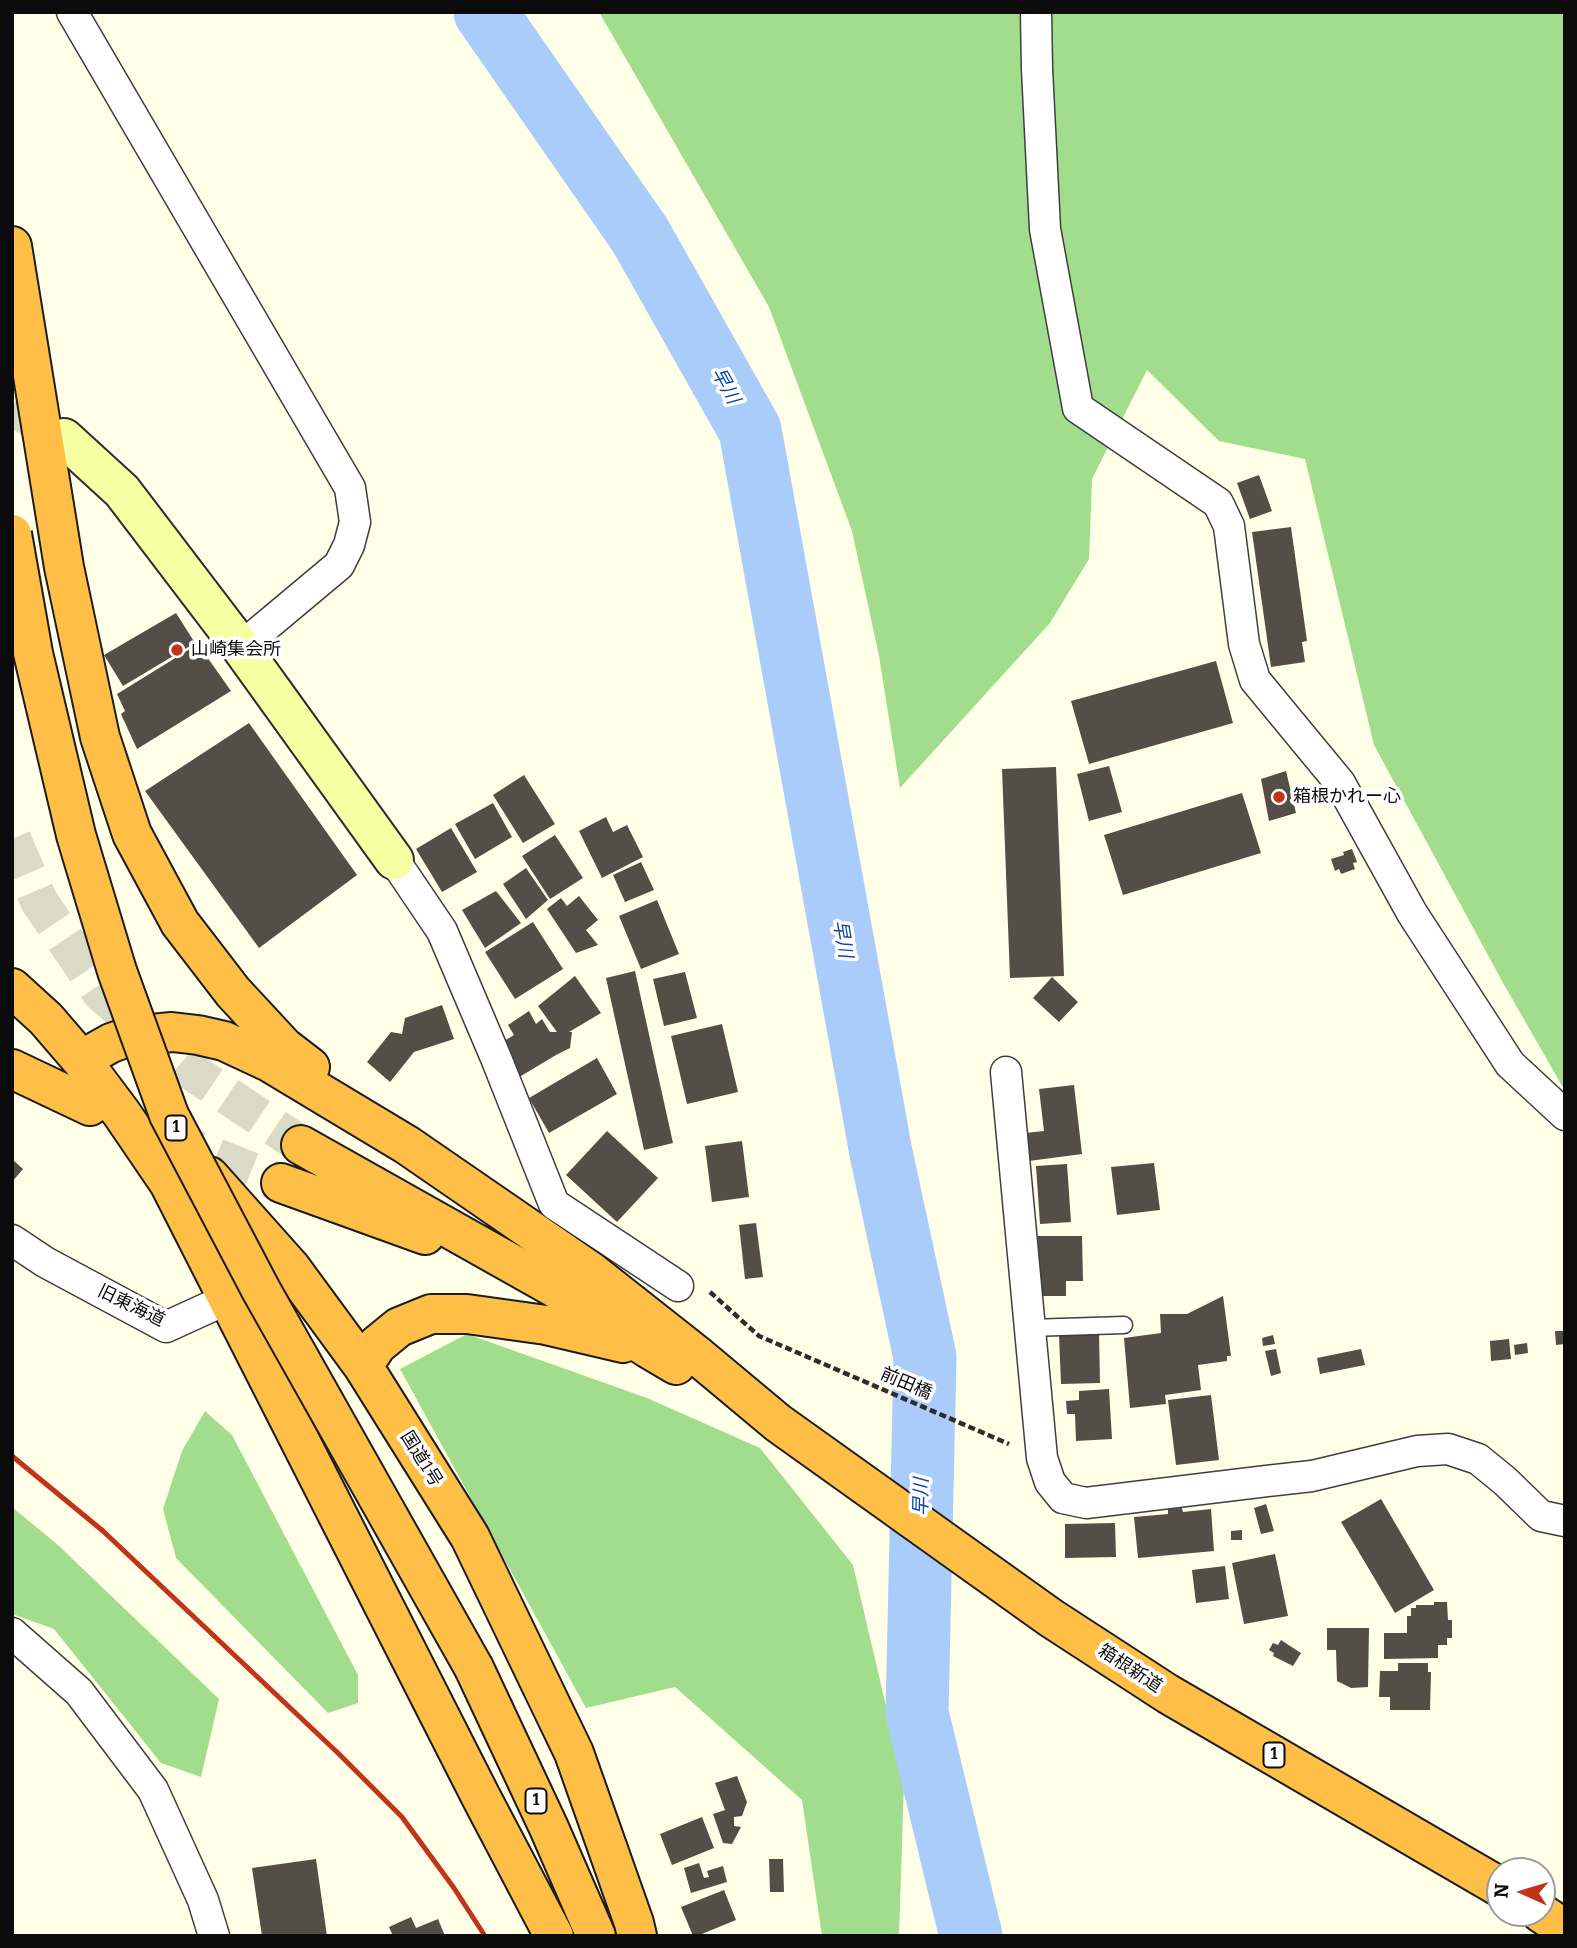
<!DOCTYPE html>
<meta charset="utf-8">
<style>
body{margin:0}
#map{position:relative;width:1577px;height:1948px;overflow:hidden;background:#ffffe8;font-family:Bitter,serif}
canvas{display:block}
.frame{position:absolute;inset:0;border:14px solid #0b0b0b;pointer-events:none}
.north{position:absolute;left:1486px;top:1857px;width:70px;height:70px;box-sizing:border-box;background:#fff;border:2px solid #9d9d9d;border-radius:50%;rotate:274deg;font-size:19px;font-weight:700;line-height:28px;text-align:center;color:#0b0b0b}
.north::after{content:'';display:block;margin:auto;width:24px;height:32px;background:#c3331a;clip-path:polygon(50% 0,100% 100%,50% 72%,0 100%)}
</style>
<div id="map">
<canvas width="1577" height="1948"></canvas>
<div class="frame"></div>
<div class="north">N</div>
</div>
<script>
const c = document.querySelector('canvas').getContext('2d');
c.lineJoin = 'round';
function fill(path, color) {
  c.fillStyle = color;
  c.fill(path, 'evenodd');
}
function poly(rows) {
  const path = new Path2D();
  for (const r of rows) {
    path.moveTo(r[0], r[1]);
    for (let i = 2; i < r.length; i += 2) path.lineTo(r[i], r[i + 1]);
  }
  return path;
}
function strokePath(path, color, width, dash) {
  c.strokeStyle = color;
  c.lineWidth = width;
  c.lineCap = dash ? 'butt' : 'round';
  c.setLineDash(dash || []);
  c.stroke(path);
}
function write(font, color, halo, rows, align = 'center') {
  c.font = font + ' Bitter,"Noto Sans JP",serif';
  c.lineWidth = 7;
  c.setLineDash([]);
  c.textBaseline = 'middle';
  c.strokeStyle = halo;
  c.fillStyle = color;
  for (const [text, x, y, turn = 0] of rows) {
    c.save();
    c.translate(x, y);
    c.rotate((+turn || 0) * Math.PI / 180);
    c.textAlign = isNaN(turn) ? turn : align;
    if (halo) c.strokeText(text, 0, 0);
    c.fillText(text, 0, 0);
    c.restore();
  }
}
fill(poly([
 [599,12,1565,12,1565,1091,1502,981,1374,745,1305,459,1219,441,1147,370,1092,479,1089,559,1050,623,900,788,879,656,852,531,769,307],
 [467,1334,647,1398,760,1448,853,1565,904,1783,899,1936,822,1936,802,1800,675,1687,586,1708,400,1369],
 [205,1411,232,1435,358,1675,358,1703,328,1713,176,1558,163,1509,182,1451],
 [12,1507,58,1545,219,1699,201,1777,161,1763,54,1629,12,1614]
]), '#a2dd8e');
strokePath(poly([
 [485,12,640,235,750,430,881,1153,925,1357,917,1713,971,1936]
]), '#a9ccfa', 63);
fill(poly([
 [1259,475,1272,511,1250,519,1237,483],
 [1291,527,1307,641,1302,642,1305,662,1271,667,1252,532],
 [176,613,195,643,123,686,104,655],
 [198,644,231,691,137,749,121,714,125,711,117,694],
 [1216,661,1233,723,1089,764,1071,701],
 [249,723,357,875,259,948,145,791],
 [1109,766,1122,812,1089,821,1077,774],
 [1056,767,1064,976,1010,978,1002,769],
 [1286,771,1296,813,1269,821,1261,779],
 [524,775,555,824,523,843,493,795],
 [1242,793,1261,853,1123,895,1104,835],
 [493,803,512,837,475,859,455,824],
 [606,817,613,832,627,825,643,857,602,878,579,831],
 [451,828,477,872,442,892,416,849],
 [555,835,583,878,550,899,522,856],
 [1352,849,1357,862,1353,863,1355,869,1341,874,1339,869,1335,871,1331,859,1344,855,1343,852],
 [641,862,654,890,625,902,613,875],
 [526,868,548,900,526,919,503,884],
 [496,891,521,923,485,948,462,910],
 [579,896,598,920,586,930,598,945,576,953,547,909,561,898,567,906],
 [657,900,679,954,641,969,619,916],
 [533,922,563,969,515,999,485,952],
 [635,971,673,1143,644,1150,606,978],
 [685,972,697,1018,664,1026,653,979],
 [575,976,601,1013,569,1032,572,1032,570,1048,556,1055,516,1079,504,1041,514,1035,508,1025,529,1011,536,1024,542,1019,550,1032,557,1032,538,1006],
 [1052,977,1078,1002,1059,1022,1033,998],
 [442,1005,454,1039,414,1052,390,1082,367,1062,391,1032,402,1034,405,1018],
 [722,1024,738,1092,687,1104,671,1036],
 [597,1058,617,1094,549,1133,529,1098],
 [1074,1085,1082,1154,1029,1161,1025,1133,1044,1131,1039,1089],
 [607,1131,658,1178,617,1222,566,1175],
 [742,1141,749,1197,712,1202,705,1146],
 [12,1159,23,1169,12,1182],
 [1154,1163,1160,1210,1117,1215,1111,1167],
 [1067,1164,1071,1222,1040,1224,1036,1166],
 [756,1223,763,1277,745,1279,739,1225],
 [1038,1236,1082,1236,1083,1281,1066,1281,1066,1296,1039,1296],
 [1223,1296,1231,1356,1227,1356,1227,1361,1198,1365,1201,1390,1165,1395,1166,1404,1130,1408,1124,1338,1161,1333,1160,1314,1187,1314],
 [1555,1331,1565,1331,1565,1344,1556,1345],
 [1099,1333,1100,1383,1061,1384,1059,1335],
 [1273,1335,1275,1344,1263,1346,1262,1338],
 [1509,1339,1511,1359,1491,1361,1490,1341],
 [1527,1343,1528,1353,1515,1355,1514,1345],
 [1276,1349,1281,1373,1271,1376,1265,1351],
 [1361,1349,1365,1365,1320,1374,1317,1358],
 [1109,1389,1112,1439,1076,1441,1075,1414,1067,1414,1066,1401,1079,1400,1079,1391],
 [1211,1395,1219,1460,1176,1465,1168,1400],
 [1381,1499,1434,1590,1395,1613,1341,1522],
 [1266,1504,1274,1531,1261,1534,1254,1508],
 [1182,1508,1183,1512,1211,1509,1214,1551,1138,1558,1134,1517,1168,1514,1168,1509],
 [1115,1523,1116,1557,1065,1558,1065,1524],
 [1242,1530,1242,1540,1231,1540,1231,1531],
 [1275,1554,1288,1616,1244,1624,1232,1563],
 [1225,1566,1229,1599,1196,1603,1192,1570],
 [1434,1602,1447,1602,1448,1620,1452,1620,1452,1638,1447,1638,1447,1645,1438,1645,1438,1658,1384,1659,1384,1633,1407,1633,1407,1616,1411,1616,1411,1608,1416,1608,1416,1605,1434,1605],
 [1327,1628,1369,1628,1368,1687,1351,1688,1337,1681,1336,1650,1327,1650],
 [1281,1640,1301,1653,1293,1666,1273,1656,1274,1653,1269,1650,1273,1643,1278,1645],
 [1398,1663,1428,1663,1428,1672,1431,1672,1430,1710,1390,1710,1390,1697,1379,1697,1380,1671,1398,1671],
 [737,1776,747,1802,742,1816,734,1817,734,1826,741,1827,732,1844,723,1843,713,1814,725,1810,715,1783],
 [702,1817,714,1848,672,1865,660,1834],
 [316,1859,327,1936,262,1936,252,1868],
 [769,1859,783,1859,784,1892,770,1892],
 [699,1863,704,1878,709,1877,707,1871,723,1866,727,1882,691,1893,684,1868],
 [724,1890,736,1920,697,1936,693,1936,681,1907],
 [411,1917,416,1928,438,1919,445,1936,393,1936,389,1927]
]), '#544e46');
strokePath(poly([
 [12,407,64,438]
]), '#dadac7', 38, [38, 19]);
strokePath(poly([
 [12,839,39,901,101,993,191,1071,301,1145],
 [163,1136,281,1183]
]), '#dadac7', 38, [38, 19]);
const lane = poly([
 [1029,1328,1124,1325]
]);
const street = poly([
 [72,12,350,488,355,522,349,545,339,565,241,647],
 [1036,12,1037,69,1045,229,1078,408,1218,503,1229,526,1244,644,1255,680,1340,783,1412,913,1510,1064,1565,1115],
 [394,860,442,931,496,1058,554,1204,678,1286],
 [1006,1072,1042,1458,1050,1482,1063,1498,1086,1503,1267,1481,1312,1476,1417,1451,1448,1449,1478,1459,1505,1481,1541,1516,1565,1521],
 [12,1240,45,1262,166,1327,247,1290],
 [12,1633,79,1692,153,1790,203,1900,214,1936]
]);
const secondary = poly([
 [64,438,122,491,237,642,394,860]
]);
const highway = poly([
 [12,246,64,567,100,737,132,834,180,923,233,992,284,1047,310,1067],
 [12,988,46,1019,83,1062,122,1114,169,1183,481,1797,554,1936],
 [83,1062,95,1052,111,1043,131,1036,172,1032,198,1035,224,1041,269,1062,407,1145,590,1271,699,1357,778,1423,1051,1618,1168,1694,1500,1887],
 [12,1069,90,1106],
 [301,1145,555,1288,649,1349,676,1365],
 [209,1176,291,1268,363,1366,470,1537,574,1753,634,1923,637,1936],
 [281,1183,425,1235],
 [363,1366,377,1345,399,1327,431,1314,467,1314,546,1325,623,1343],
 [474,1668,549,1828,596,1936],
 [1541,1913,1565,1929]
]);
strokePath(lane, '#3e3e3e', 19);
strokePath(street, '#3e3e3e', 33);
strokePath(secondary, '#2d2d2d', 42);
strokePath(highway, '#1c1c1c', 42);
strokePath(poly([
 [710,1292,759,1336,1009,1444]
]), '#2d2d2d', 4.5, [7, 3.5]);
strokePath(lane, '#fff', 16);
strokePath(street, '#fff', 30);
strokePath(secondary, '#f7ffa3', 38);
strokePath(highway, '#ffbf46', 38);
strokePath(poly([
 [12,1456,103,1531,339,1754,402,1817,454,1888,485,1936]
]), '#c3331a', 5);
const highwayBridge = poly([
 [12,534,33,653,76,835,117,971,169,1115,261,1290,474,1668]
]);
strokePath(highwayBridge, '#1c1c1c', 42, []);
strokePath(highwayBridge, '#ffbf46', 38);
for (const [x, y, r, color] of [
 [177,650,7,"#c3331a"],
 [1279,797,7,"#c3331a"]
]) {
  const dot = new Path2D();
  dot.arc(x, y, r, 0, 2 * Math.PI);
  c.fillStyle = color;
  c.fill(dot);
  strokePath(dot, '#fff', 2.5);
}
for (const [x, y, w] of [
 [176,1128,21],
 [1274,1755,21],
 [536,1801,21]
]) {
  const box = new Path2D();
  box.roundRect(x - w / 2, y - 12.5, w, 25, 5);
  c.fillStyle = '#fff';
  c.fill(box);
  strokePath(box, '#0b0b0b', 2);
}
write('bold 16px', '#0b0b0b', null, [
 ["1",176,1128],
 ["1",1274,1755],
 ["1",536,1801]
]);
write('18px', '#0b0b0b', '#fff', [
 ["山崎集会所",191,650],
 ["箱根かれー心",1293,797]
], 'left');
write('18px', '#0b0b0b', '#fff', [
 ["旧東海道",131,1306,26],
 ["前田橋",906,1384,23],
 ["国道1号",421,1459,58],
 ["箱根新道",1130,1669,33]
]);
write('italic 19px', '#0d44a3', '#fff', [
 ["早川",725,386,61],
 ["早川",842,939,80],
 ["早川",922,1497,-89]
]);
</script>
